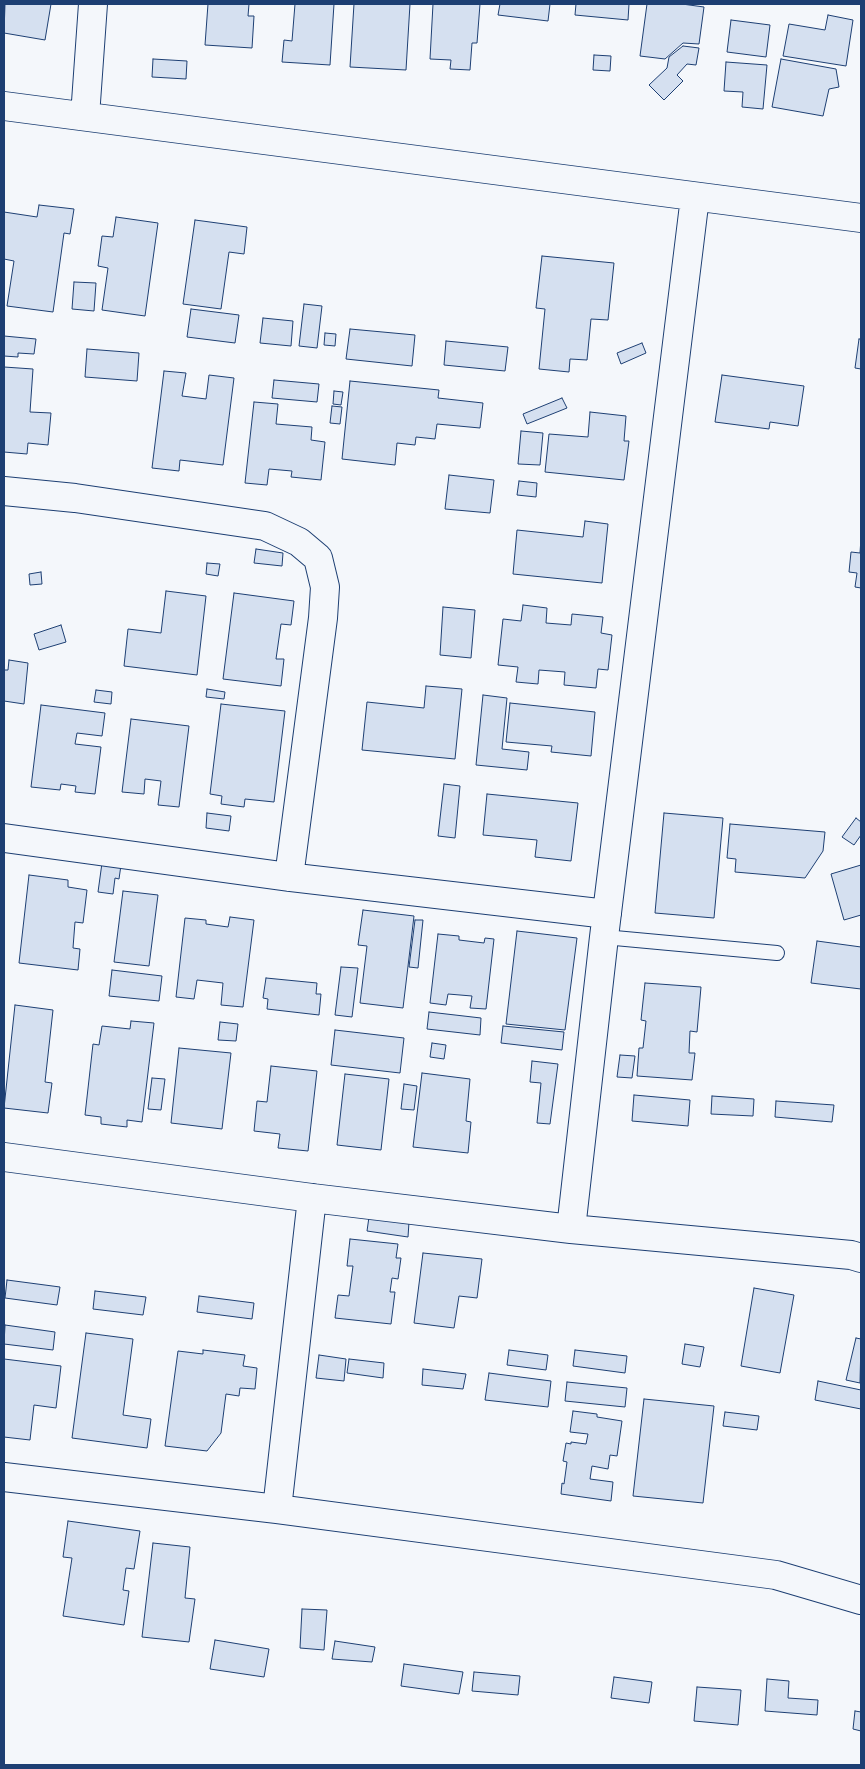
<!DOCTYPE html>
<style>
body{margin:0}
#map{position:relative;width:865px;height:1769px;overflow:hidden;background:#f4f7fb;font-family:"Zilla Slab",serif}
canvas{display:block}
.frame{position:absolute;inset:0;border:5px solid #1d3f73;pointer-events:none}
</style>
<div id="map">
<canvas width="865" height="1769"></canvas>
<div class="frame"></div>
</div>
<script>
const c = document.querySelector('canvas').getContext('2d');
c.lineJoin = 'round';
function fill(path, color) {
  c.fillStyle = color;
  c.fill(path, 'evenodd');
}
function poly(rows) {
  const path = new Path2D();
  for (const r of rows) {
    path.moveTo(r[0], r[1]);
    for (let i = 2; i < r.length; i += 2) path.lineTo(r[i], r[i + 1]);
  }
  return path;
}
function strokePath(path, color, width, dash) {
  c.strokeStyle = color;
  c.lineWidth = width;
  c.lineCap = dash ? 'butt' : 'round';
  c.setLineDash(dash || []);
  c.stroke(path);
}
const building = poly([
 [5,4,51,4,45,40,4,33,5,4],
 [208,4,249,4,248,16,254,16,252,48,205,45,208,4],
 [295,4,334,4,330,65,282,62,284,40,292,41,295,4],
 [354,4,410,4,406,70,350,67,354,4],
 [433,4,480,4,477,43,472,43,470,70,450,69,451,60,430,59,433,4],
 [500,4,550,4,548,21,498,15,500,4],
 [576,4,629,4,628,20,575,15,576,4],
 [647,4,682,4,704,7,699,44,683,43,665,59,640,56,647,4],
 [828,15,853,20,846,66,783,56,789,24,825,30,828,15],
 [731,20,770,25,766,57,727,52,731,20],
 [683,46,699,48,696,65,687,64,677,75,683,81,664,100,649,85,667,68,669,57,683,46],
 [594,55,611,56,610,71,593,70,594,55],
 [153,59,187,61,186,79,152,77,153,59],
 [781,59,836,69,839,87,829,89,823,116,772,107,781,59],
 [726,62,767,65,763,109,742,107,743,92,724,91,726,62],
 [39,205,74,209,70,234,64,233,53,312,7,306,14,261,4,259,4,212,37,217,39,205],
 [116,217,158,223,145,316,102,310,108,268,98,266,102,236,113,237,116,217],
 [195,220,247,227,244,254,229,252,221,309,183,304,195,220],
 [542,256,614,263,608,320,591,319,587,360,570,359,569,372,539,369,545,309,536,308,542,256],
 [74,282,96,283,94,311,72,309,74,282],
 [304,304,322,306,317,348,299,346,304,304],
 [191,309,239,315,235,343,187,337,191,309],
 [263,318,293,321,291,346,260,343,263,318],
 [350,329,415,335,412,366,346,359,350,329],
 [325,333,336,334,335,346,324,345,325,333],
 [4,336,36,339,34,354,18,353,18,357,4,356,4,336],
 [859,339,861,339,861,369,855,368,859,339],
 [446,341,508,347,505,371,444,365,446,341],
 [642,343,646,353,621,364,617,353,642,343],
 [87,349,139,353,137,381,85,377,87,349],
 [4,367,33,369,30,412,51,413,48,445,28,443,27,454,4,452,4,367],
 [164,371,186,373,182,396,206,399,209,375,234,378,223,465,180,460,179,471,152,468,164,371],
 [722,375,804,386,798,426,770,422,769,429,715,422,722,375],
 [274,380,319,384,317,402,272,398,274,380],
 [350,381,439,390,438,398,483,403,480,428,437,424,435,439,416,437,415,445,397,443,395,465,342,459,350,381],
 [334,391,343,392,341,405,333,404,334,391],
 [562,398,567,408,527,424,523,414,562,398],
 [254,402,278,404,276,424,312,427,311,440,325,442,321,480,291,477,292,471,269,469,267,485,245,483,254,402],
 [332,406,342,407,340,424,330,423,332,406],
 [590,412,626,416,624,441,629,441,624,480,545,472,549,434,588,437,590,412],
 [521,431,543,433,540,465,518,464,521,431],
 [449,475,494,480,490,513,445,509,449,475],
 [519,481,537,483,536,497,517,495,519,481],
 [585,521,608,524,602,583,513,574,517,530,583,537,585,521],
 [861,538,861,588,855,587,857,573,849,572,851,552,860,553,861,538],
 [256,549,283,553,282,566,254,563,256,549],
 [207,563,220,564,218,576,206,574,207,563],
 [41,572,42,584,30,585,29,574,41,572],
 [166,591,206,596,197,675,124,666,128,629,161,633,166,591],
 [234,593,294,601,291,625,281,624,276,659,284,659,281,686,223,679,234,593],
 [523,605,547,608,546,623,571,625,572,614,603,617,601,633,612,635,608,670,598,669,596,688,564,685,565,672,539,670,538,684,516,682,518,667,498,665,503,619,521,621,523,605],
 [443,607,475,610,471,658,440,655,443,607],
 [61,625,66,642,39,650,34,634,61,625],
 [9,660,28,663,24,704,4,701,4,670,8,670,9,660],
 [426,686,462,689,455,759,362,750,367,702,424,708,426,686],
 [207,689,225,692,224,699,206,697,207,689],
 [96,690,112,692,111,704,94,702,96,690],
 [483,695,507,698,502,749,529,752,527,770,476,765,483,695],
 [510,703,595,712,591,756,551,752,552,746,506,742,510,703],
 [221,704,285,711,274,802,245,799,244,807,221,804,222,796,210,794,221,704],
 [41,705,105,713,102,736,77,733,75,744,101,747,95,794,75,792,76,786,61,784,60,790,31,787,41,705],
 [131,719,189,726,179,807,158,805,161,781,145,779,144,794,122,792,131,719],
 [444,784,460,786,455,838,438,836,444,784],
 [487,794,578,803,571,861,535,857,537,840,483,835,487,794],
 [207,813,231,816,229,831,206,828,207,813],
 [664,813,723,818,714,918,655,913,664,813],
 [856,818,861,822,861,835,854,845,842,837,856,818],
 [730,824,825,832,823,851,805,878,735,872,736,859,727,858,730,824],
 [102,863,121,865,119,879,115,878,113,894,98,892,102,863],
 [861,865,861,915,844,920,831,874,861,865],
 [29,875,68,880,68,887,87,890,83,923,75,922,73,948,80,949,78,970,19,963,29,875],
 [123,891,158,895,149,966,114,962,123,891],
 [363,910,414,916,403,1008,360,1003,367,946,358,945,363,910],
 [230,917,254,920,243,1007,221,1005,223,983,197,980,194,999,176,997,185,918,206,920,206,924,228,927,230,917],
 [415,920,423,920,418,968,409,967,415,920],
 [517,931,577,938,565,1030,506,1024,517,931],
 [438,934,459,936,459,940,484,943,485,938,494,939,486,1009,470,1008,472,996,448,994,446,1005,430,1003,438,934],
 [817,941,861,947,861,989,811,983,817,941],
 [341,967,358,968,352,1017,335,1015,341,967],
 [112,970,162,976,159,1001,109,996,112,970],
 [266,978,317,983,316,994,321,994,319,1015,267,1009,268,999,263,998,266,978],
 [645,983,701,987,697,1032,690,1031,689,1053,695,1053,692,1080,637,1076,639,1048,643,1048,646,1021,641,1020,645,983],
 [15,1005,53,1010,45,1082,52,1083,48,1113,4,1108,15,1005],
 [429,1012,481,1018,480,1035,427,1029,429,1012],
 [131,1021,154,1023,142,1122,127,1120,127,1127,101,1124,101,1117,85,1115,93,1044,99,1045,102,1026,130,1029,131,1021],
 [220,1022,238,1024,236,1041,218,1040,220,1022],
 [503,1026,564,1032,562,1050,501,1043,503,1026],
 [335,1030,404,1038,400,1073,331,1065,335,1030],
 [432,1043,446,1045,444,1059,430,1057,432,1043],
 [179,1048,231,1053,222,1129,171,1123,179,1048],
 [620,1055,635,1056,632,1078,617,1077,620,1055],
 [532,1061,558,1064,550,1124,537,1123,541,1083,530,1082,532,1061],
 [271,1066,317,1071,308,1151,278,1148,280,1134,254,1131,257,1101,267,1102,271,1066],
 [422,1073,470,1079,466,1121,471,1122,468,1153,413,1147,422,1073],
 [345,1074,389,1079,381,1150,337,1145,345,1074],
 [152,1078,165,1079,161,1110,148,1109,152,1078],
 [404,1084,417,1086,414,1110,401,1109,404,1084],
 [634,1095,690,1100,688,1126,632,1121,634,1095],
 [712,1096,754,1099,753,1116,711,1114,712,1096],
 [776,1101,834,1105,832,1122,775,1117,776,1101],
 [369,1217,409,1222,408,1237,367,1231,369,1217],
 [350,1239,398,1244,396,1258,401,1258,398,1279,392,1278,390,1292,395,1292,391,1324,335,1318,338,1295,349,1296,353,1266,347,1266,350,1239],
 [423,1253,482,1259,477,1298,459,1296,454,1328,414,1323,423,1253],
 [7,1280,60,1287,57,1305,5,1298,7,1280],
 [754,1288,794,1295,780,1373,741,1366,754,1288],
 [95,1291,146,1297,143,1315,93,1309,95,1291],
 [199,1296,254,1303,252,1319,197,1312,199,1296],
 [5,1325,55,1332,53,1350,4,1344,5,1325],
 [86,1333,133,1339,123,1415,151,1419,147,1448,72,1438,86,1333],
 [856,1338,861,1339,860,1383,846,1380,856,1338],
 [685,1344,704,1347,700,1367,682,1364,685,1344],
 [203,1350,245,1355,243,1366,257,1368,255,1389,240,1388,239,1396,226,1394,221,1433,207,1451,165,1446,178,1351,203,1354,203,1350],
 [509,1350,548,1355,546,1370,507,1365,509,1350],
 [575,1350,627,1356,625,1373,573,1366,575,1350],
 [319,1355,346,1359,344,1381,316,1378,319,1355],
 [4,1359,61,1366,56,1408,34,1405,30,1440,4,1437,4,1359],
 [349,1359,384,1363,383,1378,347,1373,349,1359],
 [423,1369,466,1374,463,1389,422,1385,423,1369],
 [489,1373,551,1381,548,1407,485,1400,489,1373],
 [818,1381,861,1390,861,1409,815,1400,818,1381],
 [567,1382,627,1388,625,1407,565,1401,567,1382],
 [644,1399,714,1406,703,1503,633,1496,644,1399],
 [573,1411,597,1414,597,1417,622,1421,617,1456,610,1455,608,1469,592,1466,590,1479,613,1482,611,1501,561,1494,562,1483,564,1484,567,1462,563,1461,566,1443,571,1444,571,1442,586,1444,588,1434,570,1432,573,1411],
 [725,1412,759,1416,757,1430,723,1426,725,1412],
 [68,1521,140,1531,134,1569,126,1568,123,1590,129,1591,124,1625,63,1616,72,1558,63,1557,68,1521],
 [153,1543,190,1547,185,1598,195,1599,189,1642,142,1637,153,1543],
 [302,1609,327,1610,324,1650,300,1648,302,1609],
 [215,1640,269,1649,264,1677,210,1669,215,1640],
 [335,1641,375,1647,372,1662,332,1659,335,1641],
 [404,1664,463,1672,459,1694,401,1686,404,1664],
 [474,1672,520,1676,518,1695,472,1691,474,1672],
 [614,1677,652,1682,649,1703,611,1698,614,1677],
 [767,1679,789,1681,788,1698,818,1700,817,1715,765,1711,767,1679],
 [697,1687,741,1690,738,1725,694,1721,697,1687],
 [855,1711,861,1712,861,1731,853,1729,855,1711]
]);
fill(building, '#d5e0f0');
strokePath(building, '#1d3f73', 1);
const service = poly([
 [604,937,777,953]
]);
const minor = poly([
 [4,106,861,218],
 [85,116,93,4],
 [4,491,75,498,265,526,299,542,318,558,325,587,323,618,289,877],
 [4,838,289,877,607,914],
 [4,1157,312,1198,571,1229,851,1255,861,1258],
 [571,1229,604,937,695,197],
 [4,1477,277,1509,776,1575,861,1600],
 [277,1509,312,1198]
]);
strokePath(service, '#1d3f73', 16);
strokePath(minor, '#1d3f73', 30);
strokePath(service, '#f4f7fb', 14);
strokePath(minor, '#f4f7fb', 28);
</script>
